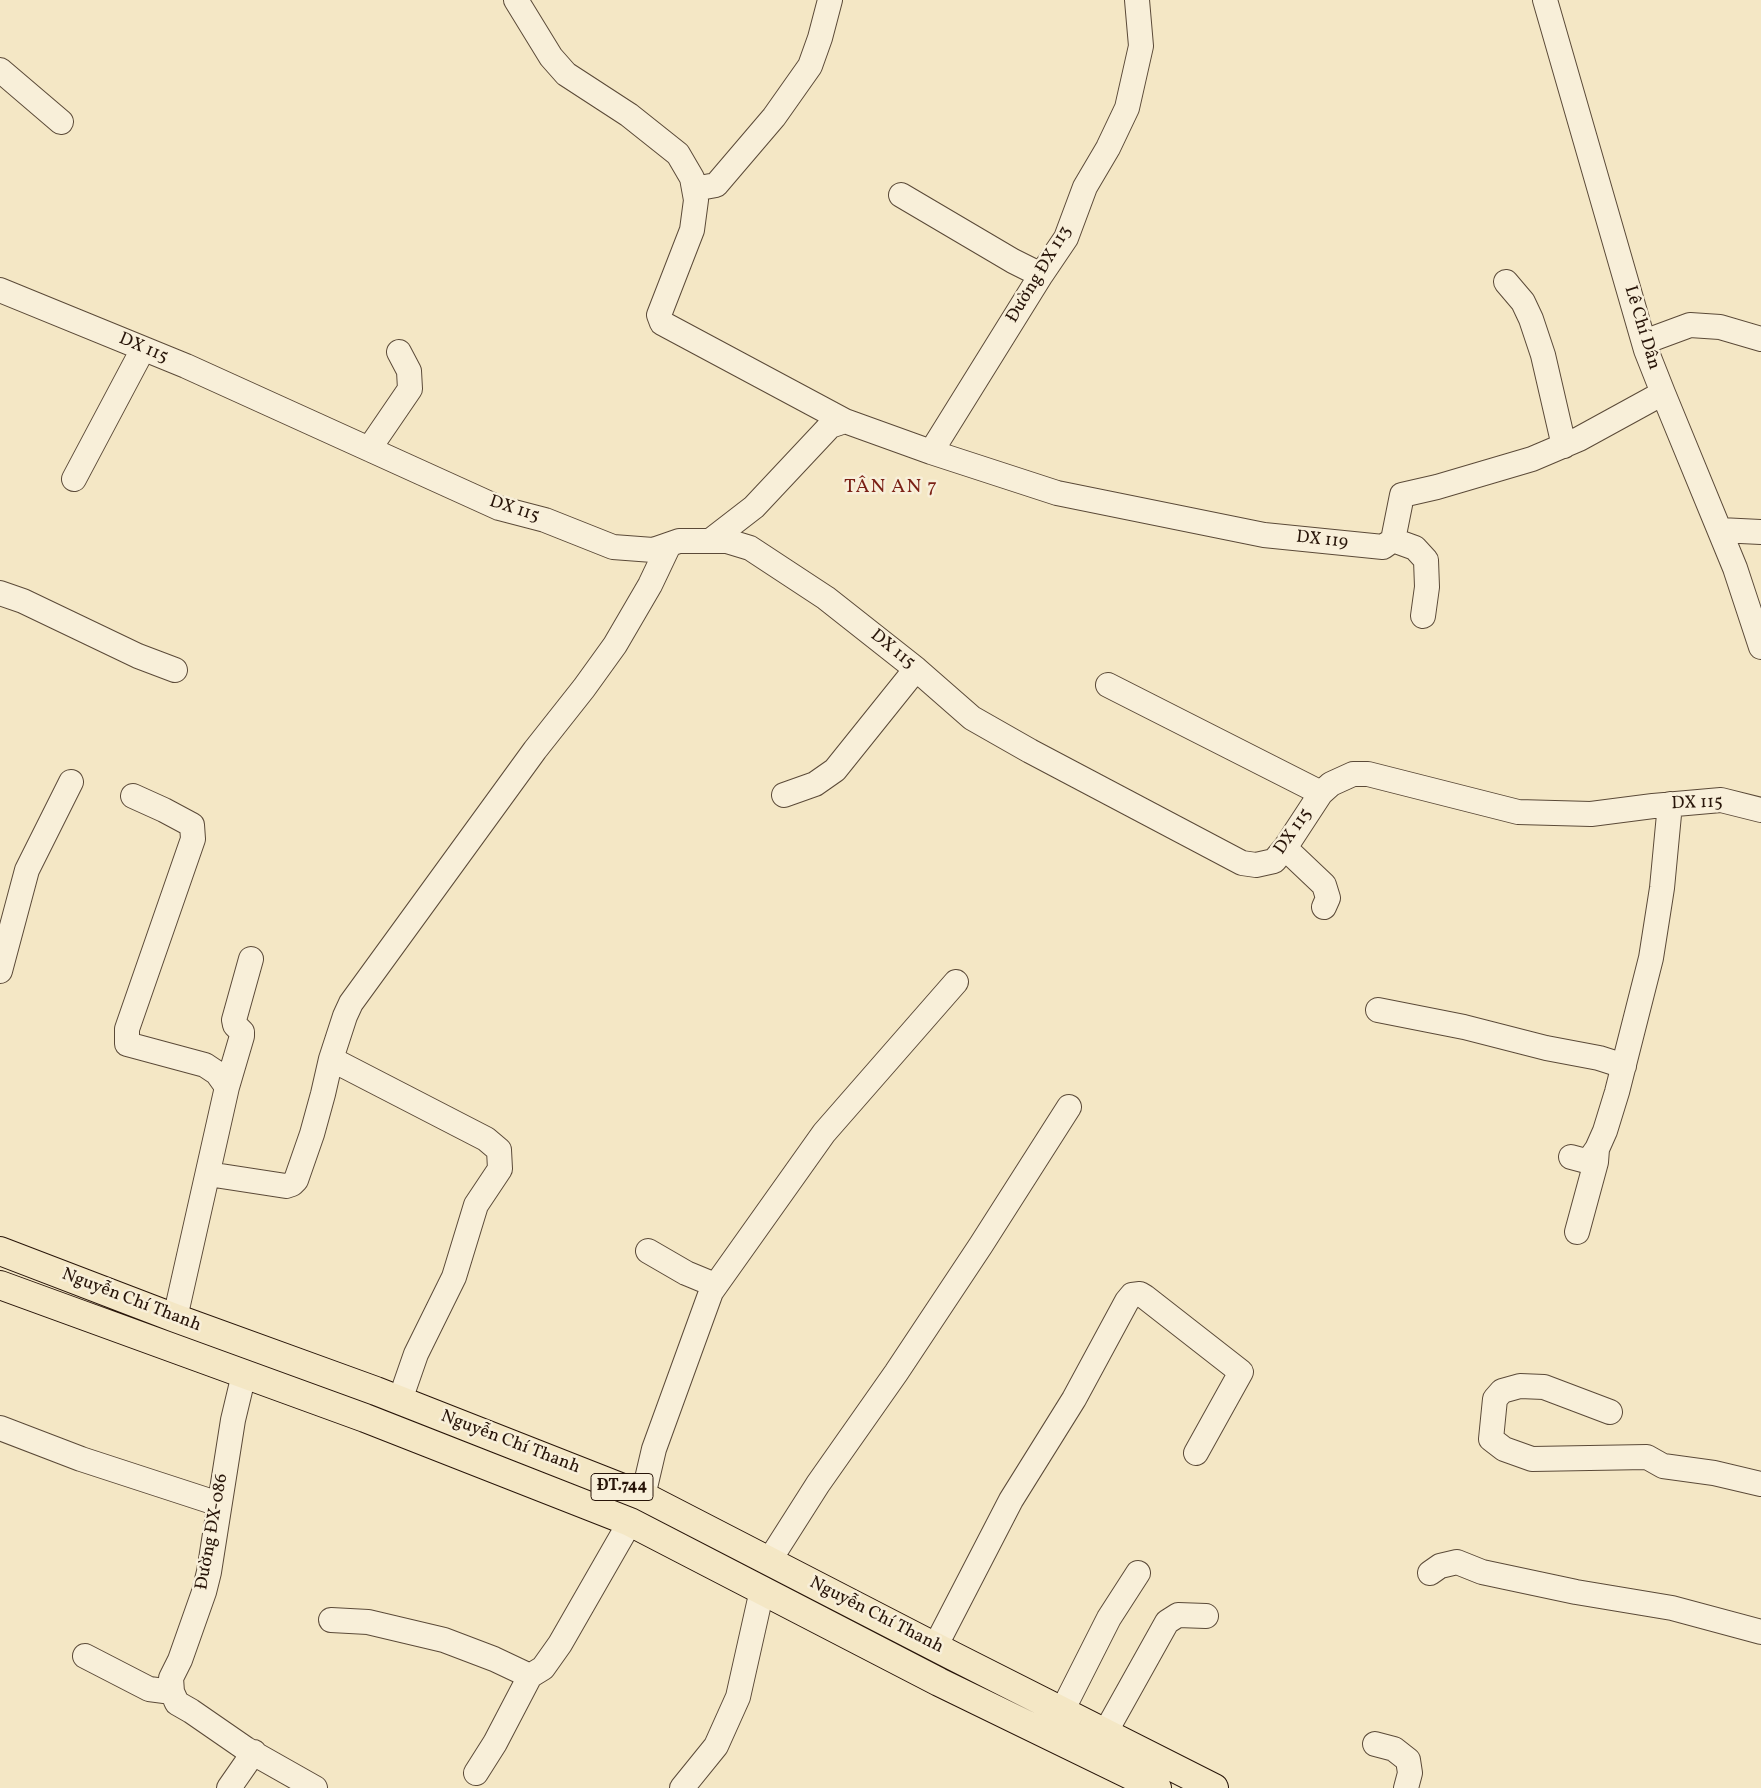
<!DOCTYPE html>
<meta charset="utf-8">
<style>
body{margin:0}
canvas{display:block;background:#f4e7c5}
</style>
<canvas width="1761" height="1788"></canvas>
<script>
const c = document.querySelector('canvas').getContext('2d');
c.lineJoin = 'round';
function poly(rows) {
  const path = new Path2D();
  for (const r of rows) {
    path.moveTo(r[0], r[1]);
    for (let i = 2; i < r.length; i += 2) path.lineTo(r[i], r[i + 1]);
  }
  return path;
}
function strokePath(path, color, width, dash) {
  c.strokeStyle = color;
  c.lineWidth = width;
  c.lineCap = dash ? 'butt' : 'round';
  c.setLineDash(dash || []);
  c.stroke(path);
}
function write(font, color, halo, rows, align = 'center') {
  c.font = font + ' Vollkorn,serif';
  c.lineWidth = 5;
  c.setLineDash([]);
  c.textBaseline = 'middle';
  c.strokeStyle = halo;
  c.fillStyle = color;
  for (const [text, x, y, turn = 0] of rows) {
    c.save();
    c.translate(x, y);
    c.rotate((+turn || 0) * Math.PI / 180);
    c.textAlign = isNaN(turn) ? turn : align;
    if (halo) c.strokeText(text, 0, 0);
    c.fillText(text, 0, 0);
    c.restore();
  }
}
const minor = poly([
 [516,0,551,57,566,74,629,115,678,154,692,178,696,200,692,230,659,315,662,323,845,421],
 [1545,0,1646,350,1663,393,1735,568,1761,647],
 [0,70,61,122],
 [694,189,716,185,774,117,810,66,820,38,830,0],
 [901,195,1013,261,1041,275],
 [1506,282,1523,302,1531,319,1543,355,1564,446],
 [0,290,186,366,499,508,545,520,613,547,653,550,679,541,727,541,750,548,826,598,916,669,972,718,1030,751,1242,863,1256,865,1274,861,1285,848,1321,793,1331,784,1353,774,1368,774,1518,812,1591,814,1653,806,1721,800,1761,810],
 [1644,342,1690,325,1720,327,1761,339],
 [369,449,410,389,409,371,399,352],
 [931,452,1041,275,1066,238,1085,187,1108,148,1127,108,1141,46,1137,0],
 [74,479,143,349],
 [1720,530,1761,532],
 [1393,540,1415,548,1426,560,1427,587,1423,616],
 [710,541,754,507,830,426,845,421,931,452,1057,493,1264,535,1383,547,1393,540,1402,495,1437,487,1532,459,1579,439,1663,393],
 [0,593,23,601,138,656,175,670],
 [1108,685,1321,793],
 [784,795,815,784,835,770,916,669],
 [133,796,164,810,192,825,193,839,127,1029,127,1044,205,1065,217,1073,227,1087,175,1318],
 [1285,848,1324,885,1328,898,1324,907],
 [0,971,27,870,71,782],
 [1378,1010,1464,1027,1546,1048,1599,1058,1624,1066],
 [331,1059,486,1139,499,1150,500,1169,476,1205,454,1277,416,1354,400,1400],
 [227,1087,242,1036,242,1032,235,1025,234,1020,251,959],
 [1571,1157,1586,1161,1590,1159,1597,1149,1605,1131,1617,1092,1651,958,1662,888,1670,804],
 [208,1174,286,1186,292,1184,296,1180,312,1134,323,1094,331,1059,345,1016,351,1003,535,750,584,688,615,645,650,585,669,545],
 [1577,1232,1596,1162,1597,1149],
 [648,1251,686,1273,715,1285],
 [244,1374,233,1420,209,1572,204,1592,180,1660,171,1678,172,1692,177,1703,191,1711,246,1749,315,1788],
 [1610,1412,1544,1387,1520,1386,1502,1391,1495,1399,1491,1439,1504,1449,1532,1459,1647,1457,1663,1466,1714,1473,1761,1484],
 [0,1428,81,1459,219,1504],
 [643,1496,654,1449,711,1292,824,1133,956,982],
 [769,1561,818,1484,896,1373,981,1245,1069,1107],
 [1430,1573,1440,1566,1457,1562,1482,1572,1576,1592,1672,1608,1761,1632],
 [331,1620,368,1622,444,1640,494,1659,530,1676],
 [935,1647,1011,1500,1074,1399,1127,1301,1132,1295,1140,1294,1145,1297,1241,1372,1196,1453],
 [85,1656,149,1689,172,1692],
 [1062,1711,1109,1618,1138,1573],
 [1105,1733,1167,1622,1178,1615,1206,1616],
 [1375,1744,1394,1749,1408,1760,1410,1773,1406,1788],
 [476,1773,495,1743,530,1676,543,1668,560,1644,630,1522],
 [229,1788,254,1752],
 [682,1788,716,1746,738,1697,762,1590]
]);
const major = poly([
 [0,1251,175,1318,376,1391,643,1496,953,1656,1214,1788],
 [0,1285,365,1418,630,1522,939,1682,1157,1788]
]);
strokePath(minor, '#5b4a38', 26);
strokePath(major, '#281509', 30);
strokePath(minor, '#f8efd9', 24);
strokePath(major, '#f4e7c5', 28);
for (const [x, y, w] of [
 [622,1487,62]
]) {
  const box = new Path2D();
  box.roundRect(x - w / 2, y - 13.5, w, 27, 4);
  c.fillStyle = '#f8efd9';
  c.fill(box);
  strokePath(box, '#281509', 1);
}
write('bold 16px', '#281509', null, [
 ["ĐT.744",622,1487]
]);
write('18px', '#281509', '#f8efd9', [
 ["Đường ĐX 113",1040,275,-59],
 ["Lê Chí Dân",1641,328,73],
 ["DX 115",143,349,23],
 ["DX 115",514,510,18],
 ["DX 119",1322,541,6],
 ["DX 115",892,650,39],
 ["DX 115",1697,804,-2],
 ["DX 115",1294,832,-55],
 ["Nguyễn Chí Thanh",131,1301,21],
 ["Nguyễn Chí Thanh",510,1443,21],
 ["Đường ĐX-086",213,1532,-80],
 ["Nguyễn Chí Thanh",876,1616,27]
]);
c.letterSpacing = '1px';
write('20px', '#7a1f14', '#f8efd9', [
 ["TÂN AN 7",891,488]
]);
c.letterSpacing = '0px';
</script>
